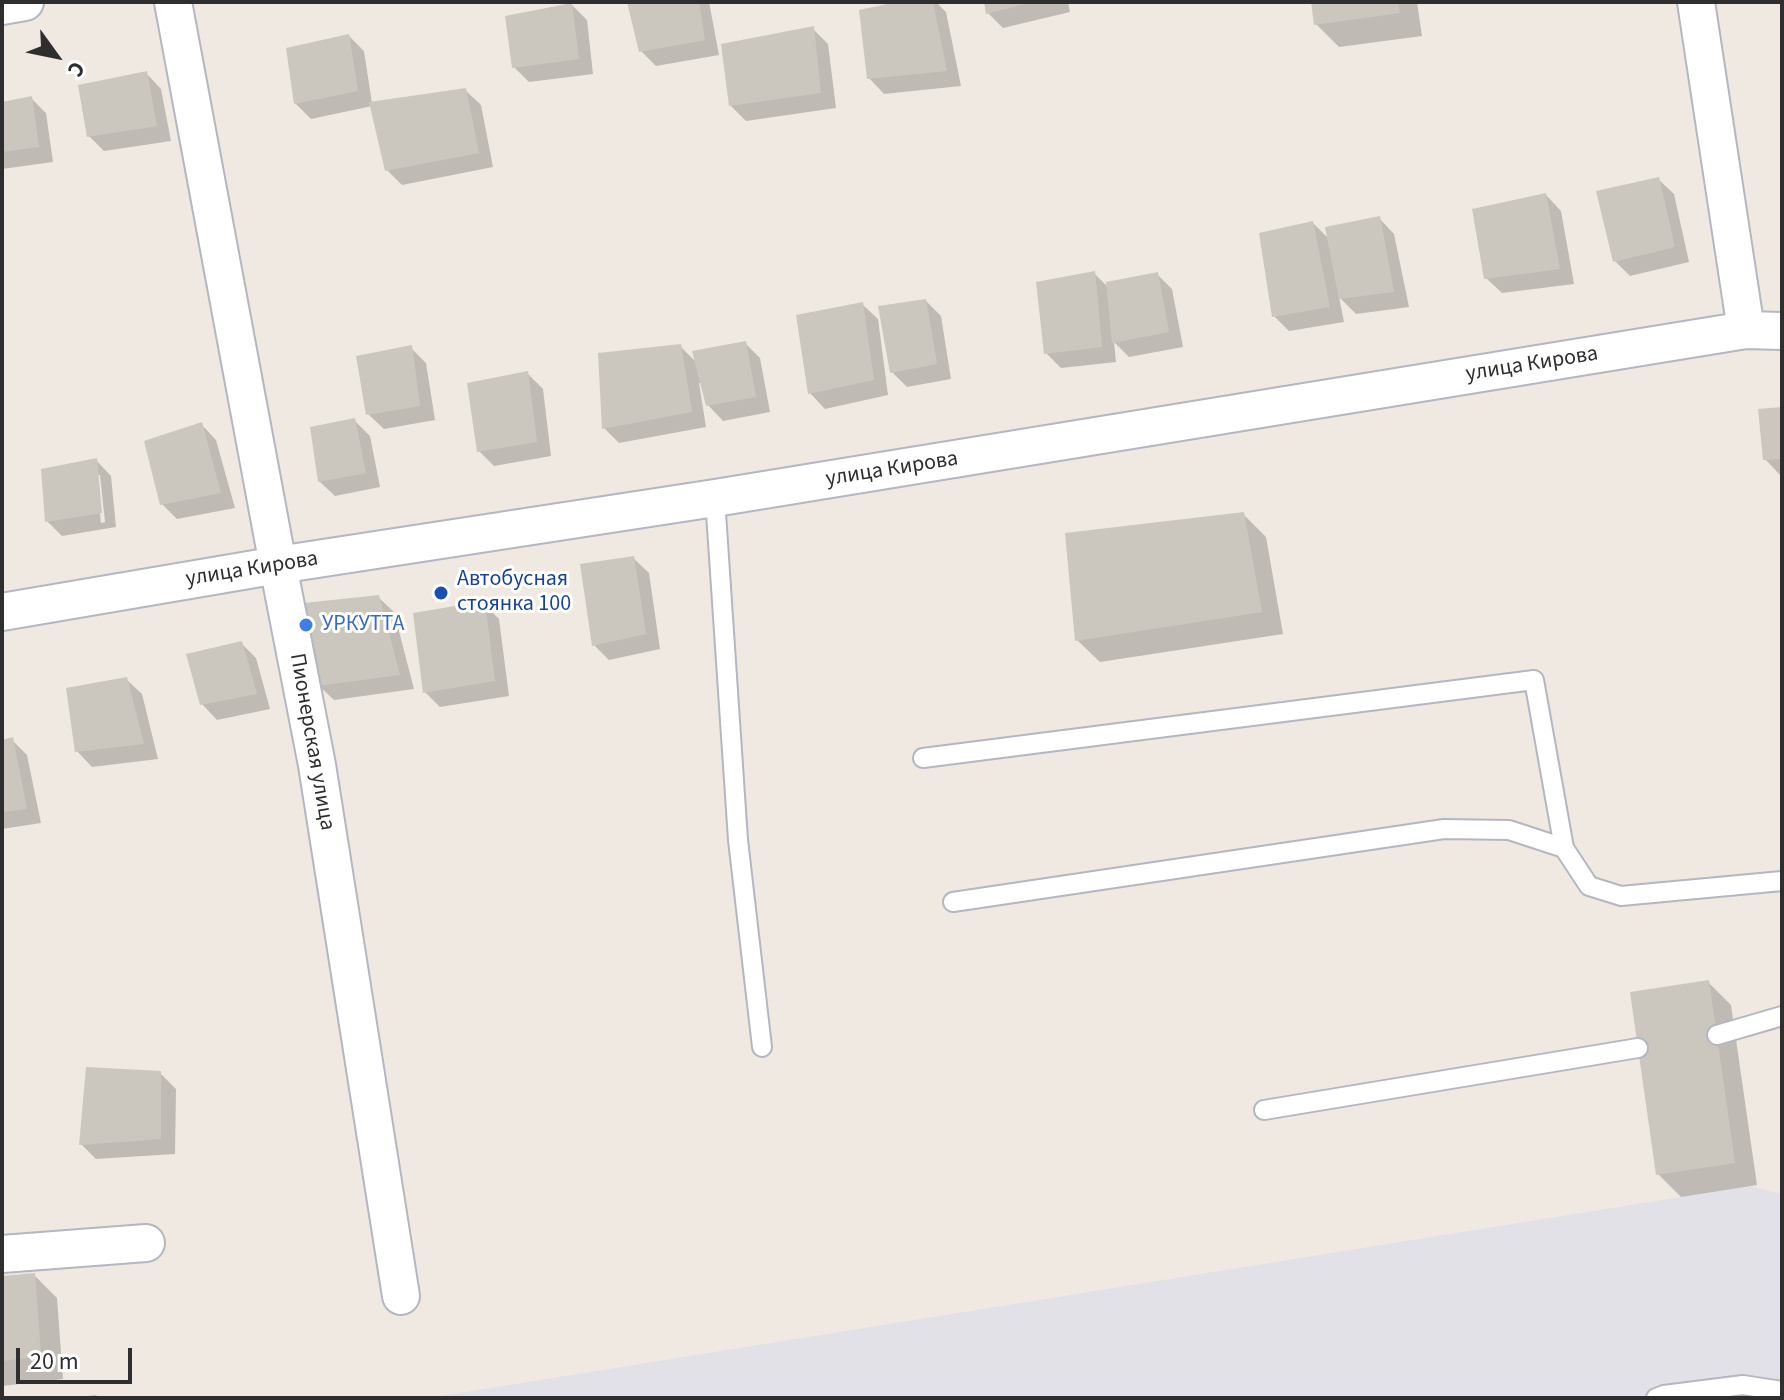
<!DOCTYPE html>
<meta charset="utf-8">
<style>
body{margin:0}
#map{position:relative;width:1784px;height:1400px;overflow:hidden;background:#efe9e1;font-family:"Source Sans 3",sans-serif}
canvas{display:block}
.frame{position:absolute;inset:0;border:4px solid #2e2e2e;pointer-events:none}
.north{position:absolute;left:16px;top:16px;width:80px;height:80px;-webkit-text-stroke:6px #fff;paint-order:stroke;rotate:123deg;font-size:22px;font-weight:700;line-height:32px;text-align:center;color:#2e2e2e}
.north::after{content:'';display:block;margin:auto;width:28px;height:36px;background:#2e2e2e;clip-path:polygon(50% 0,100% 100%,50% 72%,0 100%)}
.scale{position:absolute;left:16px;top:1348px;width:116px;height:36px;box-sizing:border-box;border:4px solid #2e2e2e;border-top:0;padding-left:10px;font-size:24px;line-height:28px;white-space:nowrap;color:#2e2e2e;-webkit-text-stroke:6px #fff;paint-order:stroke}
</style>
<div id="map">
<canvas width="1784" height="1400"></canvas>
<div class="frame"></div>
<div class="north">С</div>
<div class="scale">20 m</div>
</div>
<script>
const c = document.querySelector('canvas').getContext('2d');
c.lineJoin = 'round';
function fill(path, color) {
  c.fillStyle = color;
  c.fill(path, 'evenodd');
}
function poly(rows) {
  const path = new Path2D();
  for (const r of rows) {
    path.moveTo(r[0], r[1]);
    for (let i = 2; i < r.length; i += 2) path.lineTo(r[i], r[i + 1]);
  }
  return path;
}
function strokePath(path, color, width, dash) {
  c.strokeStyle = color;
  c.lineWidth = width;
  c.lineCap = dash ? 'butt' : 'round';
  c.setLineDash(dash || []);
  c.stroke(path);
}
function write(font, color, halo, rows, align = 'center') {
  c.font = font + ' "Source Sans 3",sans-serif';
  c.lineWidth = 6;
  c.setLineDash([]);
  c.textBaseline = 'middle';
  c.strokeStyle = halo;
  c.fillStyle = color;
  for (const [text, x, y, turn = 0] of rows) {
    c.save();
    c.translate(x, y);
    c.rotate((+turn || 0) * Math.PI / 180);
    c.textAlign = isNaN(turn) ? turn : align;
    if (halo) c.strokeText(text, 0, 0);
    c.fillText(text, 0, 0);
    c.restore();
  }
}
fill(poly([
 [1749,1186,1782,1194,1782,1398,428,1398]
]), '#e3e1e8');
fill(poly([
 [638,2,709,2,719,55,656,66,641,51],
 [906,2,936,2,946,12,961,86,884,94,869,78],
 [986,2,1068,2,1070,12,1003,28,988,13],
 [1313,2,1417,2,1422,36,1339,47,1316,24],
 [572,5,587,20,593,74,529,82,514,67],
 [813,29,828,44,836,108,746,121,731,106],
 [349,36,364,51,372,103,465,90,481,105,493,167,402,185,387,170,372,106,311,119,296,104],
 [146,73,161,89,171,141,104,151,89,136],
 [31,98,46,113,53,162,2,169,2,104],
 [1658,179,1674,194,1689,262,1630,276,1615,261],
 [1546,195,1561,211,1574,284,1502,293,1486,278],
 [1379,218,1394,234,1409,307,1356,314,1339,297,1344,322,1289,331,1274,316,1313,223,1330,240],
 [1094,273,1109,288,1157,274,1172,289,1183,347,1129,357,1114,342,1116,362,1061,368,1046,353],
 [926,301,941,316,951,379,907,387,892,372],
 [862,304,878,319,888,395,825,409,810,393],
 [745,343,760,358,770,412,723,421,708,405,702,383,699,383,706,427,619,443,604,428,680,346,697,363],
 [411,348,426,363,435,420,384,429,368,414],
 [527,373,543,389,551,456,494,466,479,451],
 [1782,409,1782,474,1780,475,1765,459],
 [354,420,370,436,380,487,335,496,319,481],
 [201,424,216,440,235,508,177,519,162,504],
 [96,460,111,476,116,527,62,536,47,521],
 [96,475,100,475,105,522,101,523],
 [1243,514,1266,537,1283,634,1100,662,1077,640],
 [633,558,649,573,660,649,609,660,594,645],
 [378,597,394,612,414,689,334,700,318,685],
 [484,604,499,619,509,696,440,707,425,692],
 [241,643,256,658,270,709,217,720,202,704],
 [126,679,142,694,158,759,92,767,77,751],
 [12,740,27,755,41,823,2,829,2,742],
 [1708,982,1731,1005,1757,1185,1681,1197,1658,1174],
 [160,1073,176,1089,175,1154,96,1159,81,1144],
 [34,1275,57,1298,63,1379,2,1386,2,1278],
 [96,1395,99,1398,69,1398]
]), '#0003');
fill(poly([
 [627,2,699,2,705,40,639,52],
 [897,2,933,2,947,71,867,79,859,10],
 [984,2,1029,2,1029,3,986,14],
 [1311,2,1398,2,1400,13,1314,25],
 [572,3,579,59,512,68,505,16],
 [814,26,821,93,729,106,721,44],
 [349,34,358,91,294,104,286,48],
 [147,71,157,126,87,137,78,85],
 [466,88,479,153,385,171,369,102],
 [32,96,39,147,2,152,2,102],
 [1659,177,1675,247,1613,262,1596,191],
 [1546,193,1560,269,1484,279,1472,209],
 [1380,216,1394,292,1339,299,1325,227],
 [1313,221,1330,307,1272,317,1259,233],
 [1095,271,1102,347,1044,354,1036,282],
 [1158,272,1169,332,1112,343,1106,282],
 [926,299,937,364,890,373,878,306],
 [863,302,874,380,808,394,796,315],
 [746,341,756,397,706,406,692,351],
 [681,344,692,412,602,429,598,353],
 [412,345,420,406,366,415,356,356],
 [528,371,537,442,477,452,467,383],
 [1782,407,1782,459,1763,460,1758,409],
 [355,418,366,473,318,482,310,427],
 [202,422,221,493,160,505,144,441],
 [97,458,102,513,45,522,41,469],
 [1244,512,1262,612,1075,641,1065,533],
 [634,556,646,634,592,646,580,564],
 [379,595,400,675,316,686,304,603],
 [485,601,495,681,423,693,413,613],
 [242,641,257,694,200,705,186,654],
 [127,677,144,744,75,752,66,688],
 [13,737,27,809,2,812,2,740],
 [1709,980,1735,1163,1656,1175,1630,992],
 [86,1067,161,1071,161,1139,79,1145],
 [35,1273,41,1356,2,1361,2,1276]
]), '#cbc7bf');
const lane = poly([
 [715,498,738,840,762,1047],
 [923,758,1534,680,1564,848,1589,886,1621,896,1782,881],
 [953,902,1444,829,1509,830,1564,848],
 [1717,1035,1782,1016],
 [1264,1110,1638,1048],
 [1656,1398,1664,1395,1743,1385,1782,1391]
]);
const street = poly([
 [173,2,278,565,317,765,401,1296],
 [1696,2,1746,330],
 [2,6,25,2],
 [2,612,278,565,715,498,1746,330,1782,331],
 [2,1254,146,1243]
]);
strokePath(lane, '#b4b7c1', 22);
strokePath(street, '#b4b7c1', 40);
strokePath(lane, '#fff', 18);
strokePath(street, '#fff', 36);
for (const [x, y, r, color] of [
 [441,593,8,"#1a4fb4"],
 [306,625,8,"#3f7fe0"]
]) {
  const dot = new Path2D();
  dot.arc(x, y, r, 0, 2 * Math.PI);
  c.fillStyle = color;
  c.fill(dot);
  strokePath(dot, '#fff', 3);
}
write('22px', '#2e2e2e', '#fff', [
 ["улица Кирова",1532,365,-9],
 ["улица Кирова",892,470,-9],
 ["улица Кирова",252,570,-9],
 ["Пионерская улица",311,742,80]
]);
write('22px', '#164399', '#fff', [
 ["Автобусная",457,580],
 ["стоянка 100",457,605]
], 'left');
write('22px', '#366cbe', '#fff', [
 ["УРКУТТА",322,625]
], 'left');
</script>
